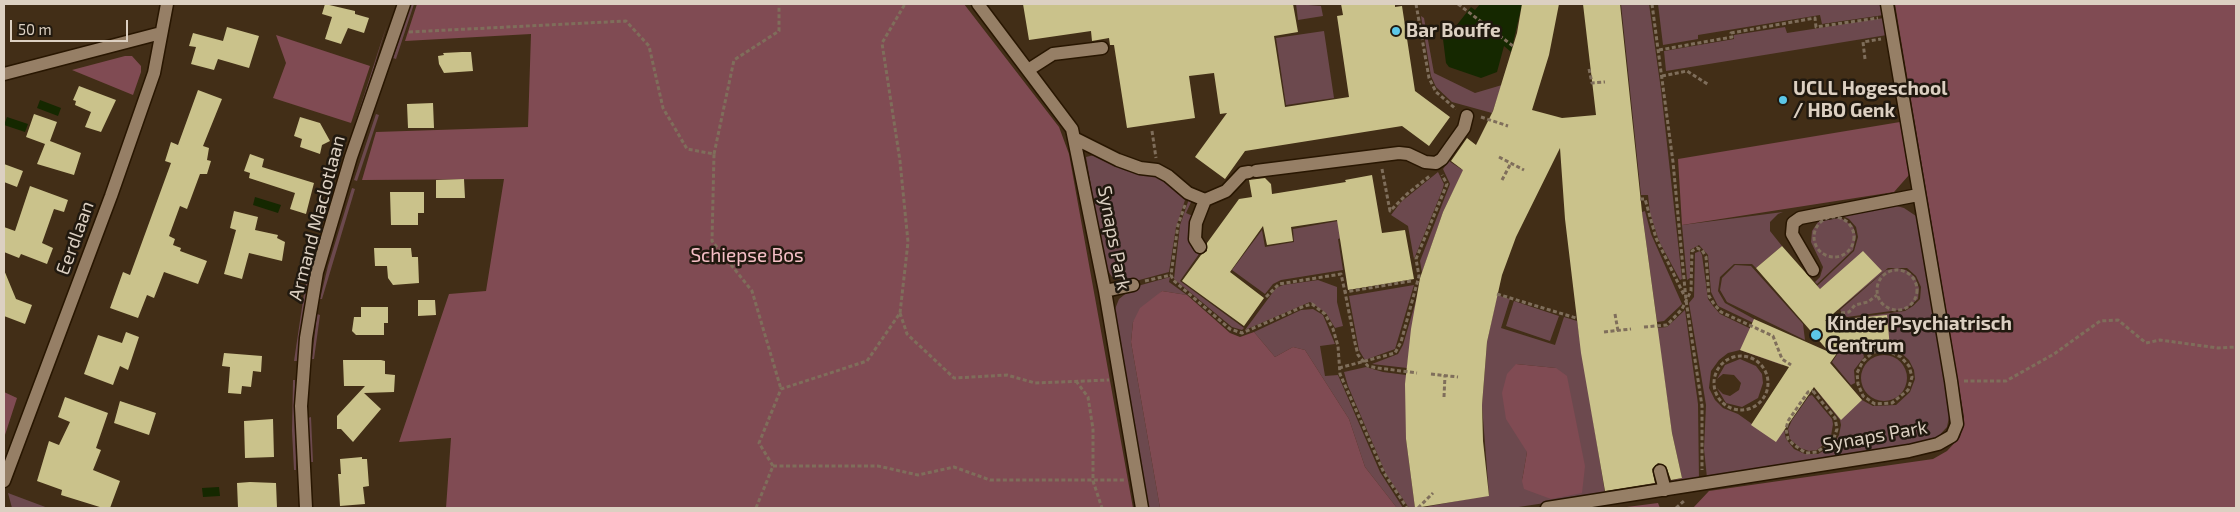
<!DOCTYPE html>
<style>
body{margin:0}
#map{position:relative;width:2240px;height:512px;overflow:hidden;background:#422e17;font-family:"Exo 2",sans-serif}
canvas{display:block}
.frame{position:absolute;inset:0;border:5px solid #dcd0c2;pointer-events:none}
.scale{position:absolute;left:10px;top:20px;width:118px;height:22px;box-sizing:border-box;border:2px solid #dcd0c2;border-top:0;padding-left:6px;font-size:15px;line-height:18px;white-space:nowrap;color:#dcd0c2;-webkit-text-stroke:4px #21190f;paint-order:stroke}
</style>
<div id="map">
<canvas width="2240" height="512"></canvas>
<div class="frame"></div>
<div class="scale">50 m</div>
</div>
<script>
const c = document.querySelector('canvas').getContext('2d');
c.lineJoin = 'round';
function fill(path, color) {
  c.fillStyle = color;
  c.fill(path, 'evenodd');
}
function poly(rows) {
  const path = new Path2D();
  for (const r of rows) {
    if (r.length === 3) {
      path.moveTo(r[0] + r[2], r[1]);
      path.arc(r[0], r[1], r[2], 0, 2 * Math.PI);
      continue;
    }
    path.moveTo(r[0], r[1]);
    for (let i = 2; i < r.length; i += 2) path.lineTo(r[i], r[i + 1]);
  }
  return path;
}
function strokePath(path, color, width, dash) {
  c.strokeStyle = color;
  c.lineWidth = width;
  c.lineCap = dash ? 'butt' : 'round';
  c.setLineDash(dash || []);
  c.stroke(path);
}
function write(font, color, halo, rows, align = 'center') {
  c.font = font + ' "Exo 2",sans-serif';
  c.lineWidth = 5;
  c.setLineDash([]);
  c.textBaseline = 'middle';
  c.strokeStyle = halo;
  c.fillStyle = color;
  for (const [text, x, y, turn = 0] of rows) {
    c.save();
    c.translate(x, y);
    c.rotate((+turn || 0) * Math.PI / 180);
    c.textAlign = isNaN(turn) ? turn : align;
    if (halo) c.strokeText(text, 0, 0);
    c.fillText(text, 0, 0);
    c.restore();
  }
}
fill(poly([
 [411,4,414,4,396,59,393,58],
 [1296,4,1321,6,1323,16,1298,20],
 [1621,4,1649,4,1661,90,1682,279,1680,280,1659,241,1650,213,1648,195,1641,195],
 [1658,4,1882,4,1884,15,1822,24,1820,15,1698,35,1698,39,1663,45],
 [1421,16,1424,18,1434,73,1475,93,1502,85,1492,113,1452,102,1436,87,1431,76],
 [1884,18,1887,35,1666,71,1664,51,1734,39,1734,35,1785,27,1787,33],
 [387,24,357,124,355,123],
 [1324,31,1334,98,1286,105,1276,38],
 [376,114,379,115,357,181,354,180],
 [1098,154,1124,170,1156,174,1186,197,1176,227,1169,272,1132,282,1112,277,1105,266,1086,157],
 [1470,157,1443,212,1422,273,1420,261,1450,184,1443,169,1449,161,1461,169],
 [1438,172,1444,184,1442,191,1414,259,1408,226,1391,215,1401,202],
 [352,188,355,189,322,299,320,299,328,266],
 [1189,199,1192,200,1186,213,1195,217,1195,250,1199,254,1180,281,1244,328,1242,330,1232,327,1174,279,1180,225],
 [1893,205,1904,208,1916,216,1951,407,1947,427,1934,441,1707,478,1704,449,1706,405,1689,303,1694,297,1695,253,1700,251,1702,255,1708,299,1713,306,1720,314,1772,339,1782,365,1740,350,1728,353,1719,360,1711,371,1709,388,1715,400,1723,408,1738,414,1776,441,1784,429,1786,439,1794,449,1805,454,1818,454,1833,445,1839,435,1841,425,1840,420,1814,387,1830,363,1862,400,1873,406,1896,405,1910,392,1915,379,1914,370,1909,360,1899,351,1890,348,1840,349,1848,321,1846,319,1905,311,1913,306,1920,299,1921,287,1916,276,1907,268,1888,268,1838,310,1817,286,1854,251,1858,237,1856,227,1849,219,1839,214],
 [1645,211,1651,234,1682,304,1664,321,1657,322,1642,212],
 [1783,212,1778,214,1770,222,1770,231,1782,246,1756,268,1752,264,1734,264,1720,277,1718,291,1725,303,1754,319,1764,328,1718,306,1711,292,1708,255,1699,245,1690,250,1690,278,1687,280,1682,225],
 [1838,216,1853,226,1856,236,1853,250,1817,284,1815,282,1820,277,1823,267,1811,242,1812,231,1818,222,1827,217],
 [1338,221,1346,237,1338,239,1343,270,1281,280,1273,284,1265,294,1232,270,1262,230,1265,247,1294,242,1293,229],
 [317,244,319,245,304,306,297,361,294,361,305,287],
 [1735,265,1751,266,1803,324,1805,340,1727,302,1720,290,1722,278],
 [1897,268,1906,270,1915,277,1919,288,1918,299,1906,309,1847,317,1840,310,1886,270],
 [1170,277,1169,282,1187,295,1162,291,1133,322,1131,342,1160,508,1149,508,1113,314,1119,299,1134,287],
 [1318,280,1337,287,1337,302,1343,326,1335,328,1326,313,1310,302,1245,330,1276,288,1283,285],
 [1414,285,1395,349,1365,360,1359,350,1349,296],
 [1497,295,1510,299,1501,328,1555,345,1564,317,1577,321,1605,493,1656,483,1657,486,1512,508,1420,508,1489,495,1482,405,1487,342],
 [1516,364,1556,368,1522,481,1527,452],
 [1417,297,1407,368,1372,364,1398,354,1403,345],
 [1514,301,1559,316,1550,341,1506,326],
 [1313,309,1323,315,1335,344,1320,346,1325,376,1338,375,1380,472,1403,508,1397,508,1365,467,1349,419,1305,350,1293,347,1275,357,1254,332,1301,310],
 [1685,310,1698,404,1699,480,1670,484,1670,481,1682,478,1672,433,1657,328,1667,327],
 [317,314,320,315,314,359,312,359],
 [1838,353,1863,353,1864,357,1854,370,1855,383,1851,385,1832,362],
 [1884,378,23],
 [1740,359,1756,366,1762,374,1763,383,1758,398,1742,407,1726,403,1717,388,1723,394,1730,396,1739,390,1741,383,1734,375,1723,374,1717,379,1725,365],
 [1366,367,1383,372,1406,375,1406,439,1415,508,1409,508,1386,474,1348,386,1344,372],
 [293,380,295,380,296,470,294,470,292,431],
 [1812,395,1832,419,1833,424,1831,436,1824,444,1817,450,1809,451,1800,448,1790,439,1788,429,1792,420,1809,396],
 [311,417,313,462,310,462,308,418],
 [8,493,48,508,12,508]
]), '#6c494e');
fill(poly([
 [417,4,964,4,1059,127,1069,154,1133,508,446,508,451,438,399,442,449,294,486,291,504,179,362,180,376,132,528,127,531,34,405,41],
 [1895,4,2236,4,2236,508,1693,508,1709,491,1933,459,1947,451,1960,437,1964,417],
 [276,35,370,66,351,123,273,98,286,63],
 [125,56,132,56,141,66,141,72,133,95,72,70],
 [1900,122,1909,175,1894,192,1682,225,1678,159],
 [1162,291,1187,295,1230,333,1240,337,1254,332,1275,357,1293,347,1305,350,1349,419,1365,467,1397,508,1160,508,1131,342,1133,322,1140,308],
 [1516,364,1556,368,1567,376,1585,466,1582,493,1551,499,1524,489,1522,481,1527,452,1506,419,1502,393,1507,374],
 [4,392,17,398,4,438],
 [1658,503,1660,508,1619,508]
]), '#804b53');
fill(poly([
 [1480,4,1522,4,1511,52,1504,46,1497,72,1481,78,1449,67,1446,63,1442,31,1449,35,1471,7,1475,10],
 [40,100,61,108,58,116,37,108],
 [7,117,28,124,25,132,4,125],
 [255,197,281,205,278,213,253,205],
 [219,487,220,496,203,497,202,488]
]), '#152800');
fill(poly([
 [325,4,355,11,355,14,369,18,364,33,348,28,341,44,325,39,332,17,322,14],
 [1023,4,1293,4,1298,32,1274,36,1285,107,1349,97,1337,16,1343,15,1341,4,1395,4,1395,7,1402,6,1415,91,1450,117,1429,146,1402,126,1245,151,1225,179,1195,157,1227,113,1220,114,1214,73,1189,76,1195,118,1127,128,1114,45,1110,45,1109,38,1092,41,1091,31,1029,40],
 [1522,4,1559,4,1549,55,1532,110,1562,118,1596,115,1583,4,1620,4,1642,212,1672,433,1682,478,1671,480,1666,466,1658,463,1652,469,1655,483,1605,491,1581,353,1565,219,1560,148,1516,237,1502,275,1487,342,1482,405,1483,441,1489,496,1415,508,1406,439,1405,384,1411,329,1420,278,1443,212,1463,170,1451,161,1467,138,1476,145,1493,111,1517,33],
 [227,27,259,36,249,68,218,59,214,70,191,64,196,47,189,46,193,33,223,41],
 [462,52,471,52,473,71,444,73,439,64,438,56,444,55,443,53],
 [79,86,116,100,101,132,85,127,91,112,75,105,76,101,73,100],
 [198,90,222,99,203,146,209,148,207,160,211,161,207,174,200,174,187,209,180,206,169,236,175,239,173,245,181,248,180,251,207,261,198,284,164,272,154,298,147,295,138,318,110,308,123,272,130,275,171,163,165,161,171,142,178,145],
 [433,103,434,128,408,128,407,104],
 [34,114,57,122,50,141,81,153,74,175,37,164,45,144,26,137],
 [300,117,320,123,330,141,322,145,320,154,300,147,302,139,294,136],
 [250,154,264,159,262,167,314,183,306,214,290,209,295,193,249,178,250,173,244,171],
 [4,164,23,171,17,187,4,182],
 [1372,175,1382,233,1405,230,1414,279,1348,290,1337,220,1291,227,1293,241,1267,245,1263,226,1230,272,1264,298,1244,326,1182,281,1201,255,1207,251,1207,243,1239,199,1252,197,1249,180,1265,178,1271,184,1272,194,1346,182,1345,180],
 [464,179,465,198,436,198,436,180],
 [30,186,68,200,64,212,54,209,42,243,53,248,47,264,21,254,19,258,4,252,4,227,15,231],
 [390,192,424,192,424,213,418,213,418,225,391,225],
 [234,211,258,217,255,230,278,235,277,238,285,242,282,261,249,253,242,279,224,274,236,230,230,228],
 [1782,246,1820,289,1863,251,1882,271,1825,321,1887,315,1890,348,1840,349,1830,363,1862,400,1841,420,1814,387,1776,442,1751,425,1789,367,1740,350,1754,319,1829,352,1756,268],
 [374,248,411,248,412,257,418,257,419,283,393,285,388,278,387,266,375,266],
 [4,270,16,299,32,305,25,324,4,316],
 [418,300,435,300,436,315,418,316],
 [361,307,388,307,388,323,384,323,384,335,356,335,352,331,354,317,361,317],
 [126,332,139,337,128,370,120,366,113,385,84,374,98,335,122,343],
 [224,353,262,356,261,372,253,371,251,387,242,386,241,394,228,393,230,367,222,366],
 [343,360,381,360,385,361,385,374,395,375,394,392,364,393,381,409,353,442,341,429,337,429,337,416,365,386,344,386],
 [65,397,108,413,96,448,101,450,93,470,120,481,110,508,103,508,61,495,62,490,37,481,49,441,59,445,70,422,58,417],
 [120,401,156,413,149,435,114,423],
 [273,419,274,457,245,458,244,421],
 [362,457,362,459,367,459,369,486,363,487,365,504,340,506,338,474,341,474,340,459],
 [250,482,276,483,277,508,238,508,237,483]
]), '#cac28b');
const minor = poly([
 [978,4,1072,129,1105,291,1142,508],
 [1028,70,1053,54,1102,48],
 [4,74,161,33],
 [1074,138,1118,160,1140,168,1157,170,1168,176,1188,193,1205,200,1226,191,1243,173,1249,172],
 [1256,171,1399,153,1408,154,1425,162,1436,163,1442,159,1464,128,1467,116],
 [1200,247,1195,239,1196,223,1205,200],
 [1813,270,1792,234,1793,223,1800,218,1918,195],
 [1105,291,1133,285],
 [1660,471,1665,490],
 [4,481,111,196,154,73,167,4],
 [306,508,301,406,303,380,306,338,317,272,351,157,404,4],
 [1547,508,1909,451,1938,444,1952,436,1957,424,1951,381,1887,4]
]);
strokePath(minor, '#281601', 15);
strokePath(poly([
 [1416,4,1429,78,1436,92,1456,109],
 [1458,4,1513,46],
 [1652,4,1673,162,1686,300,1702,406,1702,470],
 [409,32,626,21,649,46,663,108,687,149,714,154,712,241,752,291,781,389],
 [1659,50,1732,37,1731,33,1815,18,1816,27,1878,18],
 [1865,59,1863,42,1881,39],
 [1589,69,1592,83,1605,82],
 [1662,76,1687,71,1709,85],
 [1481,117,1508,126],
 [1152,131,1156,158],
 [714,154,734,60,779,31,779,4],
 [1499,157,1524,170],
 [1382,169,1390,211,1407,194,1431,175],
 [1502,180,1511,163],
 [1640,199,1645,199,1656,238,1684,295],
 [1185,205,1178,225,1171,275,1173,280,1230,329,1242,333,1302,307,1312,304,1325,314,1333,329,1338,346,1340,374,1384,473,1407,508],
 [1834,237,20],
 [1897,290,20],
 [1145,281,1171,275],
 [1411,281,1345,292,1355,343,1358,355,1364,362,1368,366,1378,368,1417,373],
 [1497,294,1576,318],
 [1266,297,1279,284,1341,274,1345,292],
 [900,313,907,334,954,378,1007,375,1035,383,1109,380],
 [1841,313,1849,312,1855,305,1868,302,1877,295],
 [1615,314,1618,331],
 [1644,327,1667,325,1682,309,1691,291,1692,251,1697,248,1702,250,1706,257,1709,296,1714,304,1721,312,1773,336,1782,359,1791,365],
 [1604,332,1631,329],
 [1840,351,1890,352,1901,357,1909,366,1912,377,1908,390,1892,403,1875,404,1863,396,1858,384,1857,373,1863,361,1875,351],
 [1741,383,27],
 [1339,368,1395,353,1401,342,1419,276,1416,259,1447,184,1442,175],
 [1431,374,1458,377],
 [1076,381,1088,397,1093,429,1093,481,1102,508],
 [1964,381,2006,381,2054,354,2100,321,2118,320,2146,343,2160,340,2218,348,2236,347],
 [1813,391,1835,418,1837,429,1834,438,1828,444,1817,452,1806,453,1794,445,1788,439,1786,429,1788,421,1808,392,1813,391],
 [1444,397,1445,375],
 [773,466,878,466,918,475,954,467,990,480,1125,480],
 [756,508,773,466,759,443,781,389,867,361,900,313,908,242,900,161,882,43,905,4],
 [1418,508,1433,493],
 [1676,508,1685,500]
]), '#7f6e5b', 3, [4, 2.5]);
strokePath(minor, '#967f66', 12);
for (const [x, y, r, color] of [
 [1396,31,5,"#5cc7e8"],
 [1783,100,5,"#5cc7e8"],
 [1816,335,6,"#5cc7e8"]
]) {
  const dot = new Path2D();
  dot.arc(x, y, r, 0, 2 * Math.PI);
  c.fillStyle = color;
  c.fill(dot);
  strokePath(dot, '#21190f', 2);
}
write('bold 19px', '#dcd0c2', '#21190f', [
 ["Bar Bouffe",1406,31],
 ["UCLL Hogeschool",1793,89],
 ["/ HBO Genk",1793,111],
 ["Kinder Psychiatrisch",1827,324],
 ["Centrum",1827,346]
], 'left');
write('19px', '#dcd0c2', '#21190f', [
 ["Armand Maclotlaan",317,218,-75],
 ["Eerdlaan",75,238,-70],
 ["Synaps Park",1114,238,79],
 ["Synaps Park",1875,436,-10]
]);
write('19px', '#f6c0c7', '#21190f', [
 ["Schiepse Bos",747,256]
]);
</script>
